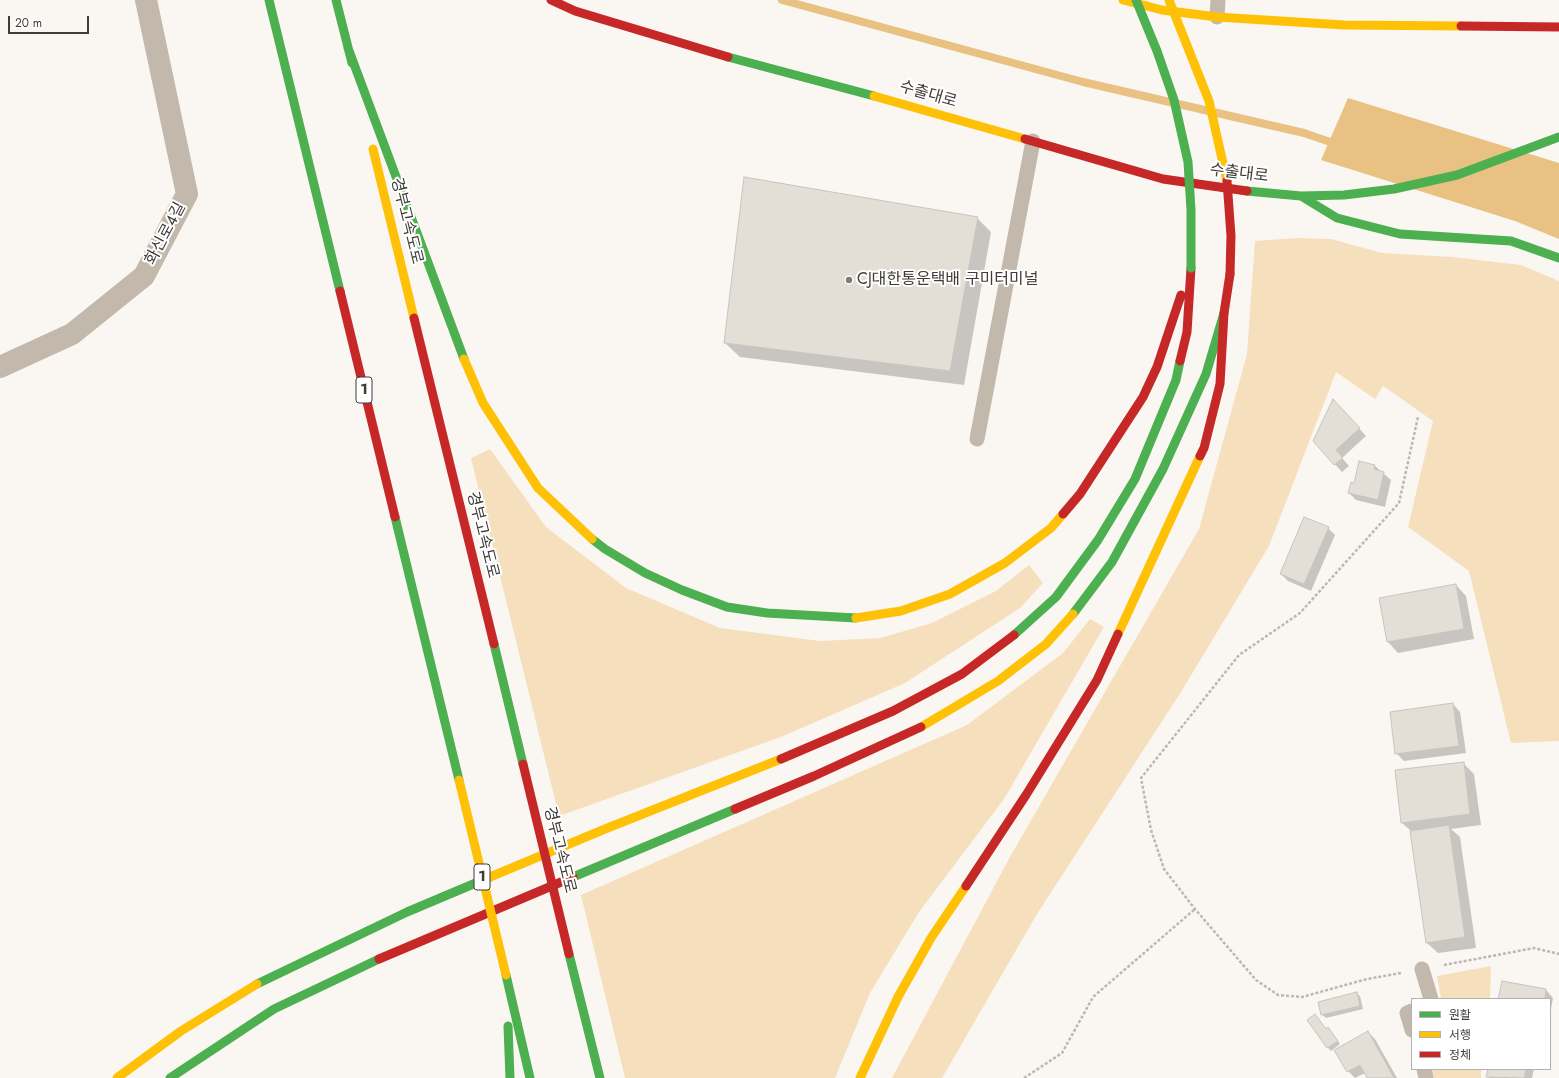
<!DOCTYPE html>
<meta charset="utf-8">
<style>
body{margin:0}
#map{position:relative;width:1559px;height:1078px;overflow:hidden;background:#faf7f2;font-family:Jost,"Noto Sans KR",sans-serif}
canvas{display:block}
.legend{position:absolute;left:1411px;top:998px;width:140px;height:72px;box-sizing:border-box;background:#fff;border:1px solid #b2b1af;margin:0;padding:5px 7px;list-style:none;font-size:12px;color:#3f3c38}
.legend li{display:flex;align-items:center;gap:8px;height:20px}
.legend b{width:20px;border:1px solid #b2b1af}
.scale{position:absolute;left:8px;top:16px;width:81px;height:18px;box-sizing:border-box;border:2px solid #3f3c38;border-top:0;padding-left:5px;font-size:12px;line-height:14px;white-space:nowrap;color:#3f3c38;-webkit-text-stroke:3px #fff;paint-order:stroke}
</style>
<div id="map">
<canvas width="1559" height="1078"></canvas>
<ul class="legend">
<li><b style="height:5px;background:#4caf50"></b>원활</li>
<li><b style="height:5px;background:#ffc107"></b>서행</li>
<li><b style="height:5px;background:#c62828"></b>정체</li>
</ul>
<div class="scale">20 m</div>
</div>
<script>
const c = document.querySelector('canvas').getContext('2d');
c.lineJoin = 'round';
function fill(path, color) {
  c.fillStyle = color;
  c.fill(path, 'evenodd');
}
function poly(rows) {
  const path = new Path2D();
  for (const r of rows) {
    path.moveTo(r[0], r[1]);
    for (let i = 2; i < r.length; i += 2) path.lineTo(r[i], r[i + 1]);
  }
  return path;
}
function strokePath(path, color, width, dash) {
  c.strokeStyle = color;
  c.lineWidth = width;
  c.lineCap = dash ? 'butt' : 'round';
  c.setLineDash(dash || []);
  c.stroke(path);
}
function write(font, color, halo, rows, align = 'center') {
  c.font = font + ' Jost,"Noto Sans KR",sans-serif';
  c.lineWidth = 4;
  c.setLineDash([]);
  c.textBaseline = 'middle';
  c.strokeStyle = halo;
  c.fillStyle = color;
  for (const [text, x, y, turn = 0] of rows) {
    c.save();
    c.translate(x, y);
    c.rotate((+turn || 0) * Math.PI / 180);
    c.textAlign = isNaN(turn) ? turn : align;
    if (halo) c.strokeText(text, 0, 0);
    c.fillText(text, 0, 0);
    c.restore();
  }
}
fill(poly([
 [1297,238,1331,239,1382,253,1452,257,1521,265,1559,281,1559,741,1511,743,1469,571,1408,527,1433,421,1383,386,1375,399,1336,372,1269,546,1181,692,1037,914,942,1078,892,1078,1011,855,1199,529,1247,354,1255,241],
 [490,449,546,527,626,588,720,628,820,641,880,638,932,623,996,591,1029,565,1043,583,1020,608,905,683,781,737,559,816,471,458],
 [1090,619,1104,627,1004,799,919,912,870,993,835,1078,625,1078,581,895,967,725,1063,653],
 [1491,966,1490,999,1441,999,1437,976],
 [1431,1069,1481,1069,1481,1078,1434,1078]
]), '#f6dfbd');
fill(poly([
 [1348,98,1559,163,1559,239,1515,221,1321,160]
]), '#e9c183');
fill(poly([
 [977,218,991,232,964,385,740,357,725,343],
 [1340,407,1366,436,1342,458,1349,466,1342,472,1314,441],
 [1375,466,1391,480,1385,507,1356,500,1349,493],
 [1328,528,1335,535,1311,591,1288,581,1281,574],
 [1456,585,1466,596,1474,639,1398,653,1388,642],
 [1453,704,1460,712,1466,753,1404,761,1396,753],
 [1463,763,1474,774,1481,825,1451,829,1460,837,1476,948,1438,953,1427,943,1411,831,1402,823],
 [1503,982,1546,990,1553,998,1550,1014,1550,999,1499,999],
 [1356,993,1360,996,1363,1009,1326,1018,1322,1015,1319,1002],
 [1328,1028,1340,1044,1331,1051,1328,1048,1326,1030],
 [1368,1032,1375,1039,1397,1078,1368,1078,1365,1073,1355,1078,1348,1071],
 [1489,1069,1534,1069,1532,1078,1489,1078,1487,1076]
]), '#0003');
strokePath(poly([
 [782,0,1083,82,1304,133,1339,145]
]), '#e9c183', 8);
const building = poly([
 [744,177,978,217,950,371,724,343,744,177],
 [1333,399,1360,428,1336,450,1343,458,1334,465,1313,441,1333,399],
 [1359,461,1375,465,1374,469,1384,472,1378,500,1348,493,1351,482,1354,483,1359,461],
 [1304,517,1329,527,1304,584,1280,574,1304,517],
 [1456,584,1464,629,1387,642,1379,598,1456,584],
 [1453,703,1459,746,1395,754,1390,712,1453,703],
 [1464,762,1470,814,1401,823,1395,770,1464,762],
 [1449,825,1465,937,1426,943,1410,831,1449,825],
 [1502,981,1546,989,1545,999,1498,999,1502,981],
 [1357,992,1360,1006,1321,1015,1318,1002,1357,992],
 [1315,1014,1326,1029,1328,1027,1338,1041,1327,1048,1307,1020,1315,1014],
 [1368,1031,1394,1078,1367,1078,1360,1065,1347,1072,1334,1050,1368,1031],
 [1488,1069,1526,1069,1524,1078,1486,1077,1488,1069]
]);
fill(building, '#e4dfd6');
strokePath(building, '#c7c4c0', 1);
strokePath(poly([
 [1444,965,1534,948,1559,954],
 [1401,973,1367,979,1302,997,1278,995,1256,980,1195,909,1164,869,1151,830,1141,778,1239,655,1300,613,1399,503,1418,417],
 [1024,1078,1062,1053,1093,997,1195,909]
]), '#beb7ad', 2.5, [3, 2]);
strokePath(poly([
 [1217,17,1218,0],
 [977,439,1033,141],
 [1422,969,1431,999],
 [1412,1011,1407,1013,1412,1030],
 [1424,1069,1426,1078]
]), '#c2b8ab', 15);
strokePath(poly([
 [0,367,72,334,144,276,187,194,146,0]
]), '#c2b8ab', 22);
strokePath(poly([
 [269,0,340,291],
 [336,0,352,63],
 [348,48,464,359],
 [728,57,874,96],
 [1247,191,1301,196,1344,195,1394,189,1457,175,1559,137],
 [1301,196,1337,218,1400,234,1511,241,1559,258],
 [395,517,459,780],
 [592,539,605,549,645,573,682,590,727,607,767,613,856,618],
 [1073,614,1112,562,1163,469,1206,374,1224,313],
 [1014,635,1056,597,1098,540,1135,479,1176,380,1180,361],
 [494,644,523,764],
 [573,877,735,809],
 [569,954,600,1078],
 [506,975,530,1078],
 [257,984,407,912,490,877],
 [508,1026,510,1078],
 [170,1078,274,1009,379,959]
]), '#4caf50', 9);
strokePath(poly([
 [1123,0,1162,10,1217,17,1344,25,1461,26],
 [874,96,1025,139],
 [373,149,414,318],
 [464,359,483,403,538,488,592,539],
 [856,618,901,611,950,594,1005,563,1051,528,1063,514],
 [1118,634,1200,456],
 [921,727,998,681,1046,644,1073,614],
 [490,877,605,829,781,759],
 [117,1078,181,1031,257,984],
 [860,1078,898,997,931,938,966,886]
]), '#ffc107', 9);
strokePath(poly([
 [551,0,575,11,728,57],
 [1461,26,1559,27],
 [1025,139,1163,179,1247,191],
 [340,291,395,517],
 [414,318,494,644],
 [1180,361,1187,332,1191,268],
 [1200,456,1204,448,1220,384,1224,313,1230,274],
 [1063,514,1080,494,1143,397,1157,367,1181,295],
 [781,759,893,711,962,674,1014,635],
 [735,809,814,776,921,727],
 [966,886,1026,795,1097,680,1118,634],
 [379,959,573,877]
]), '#c62828', 9);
strokePath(poly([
 [1136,0,1157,51,1174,100,1188,162,1191,210,1191,268]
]), '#4caf50', 9);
strokePath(poly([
 [1169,0,1209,101,1227,181],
 [459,780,506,975]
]), '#ffc107', 9);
strokePath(poly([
 [1227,181,1231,236,1230,274],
 [523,764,569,954]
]), '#c62828', 9);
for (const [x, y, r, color] of [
 [849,280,4,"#807d79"]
]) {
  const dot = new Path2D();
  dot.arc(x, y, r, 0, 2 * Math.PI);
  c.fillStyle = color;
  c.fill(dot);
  strokePath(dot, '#fff', 1.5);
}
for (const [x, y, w] of [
 [364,390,16],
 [482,877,16]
]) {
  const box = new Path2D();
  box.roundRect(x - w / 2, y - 13, w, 26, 3);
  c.fillStyle = '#fff';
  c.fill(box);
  strokePath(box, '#3f3c38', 1);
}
write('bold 15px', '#3f3c38', null, [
 ["1",364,390],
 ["1",482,877]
]);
write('16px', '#3f3c38', '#fff', [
 ["수출대로",928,95,16],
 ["수출대로",1239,174,7],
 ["경부고속도로",406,221,76],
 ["화신로4길",166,234,-62],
 ["경부고속도로",482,535,76],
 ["경부고속도로",559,850,76]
]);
write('16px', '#3f3c38', '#fff', [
 ["CJ대한통운택배 구미터미널",857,280]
], 'left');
</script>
